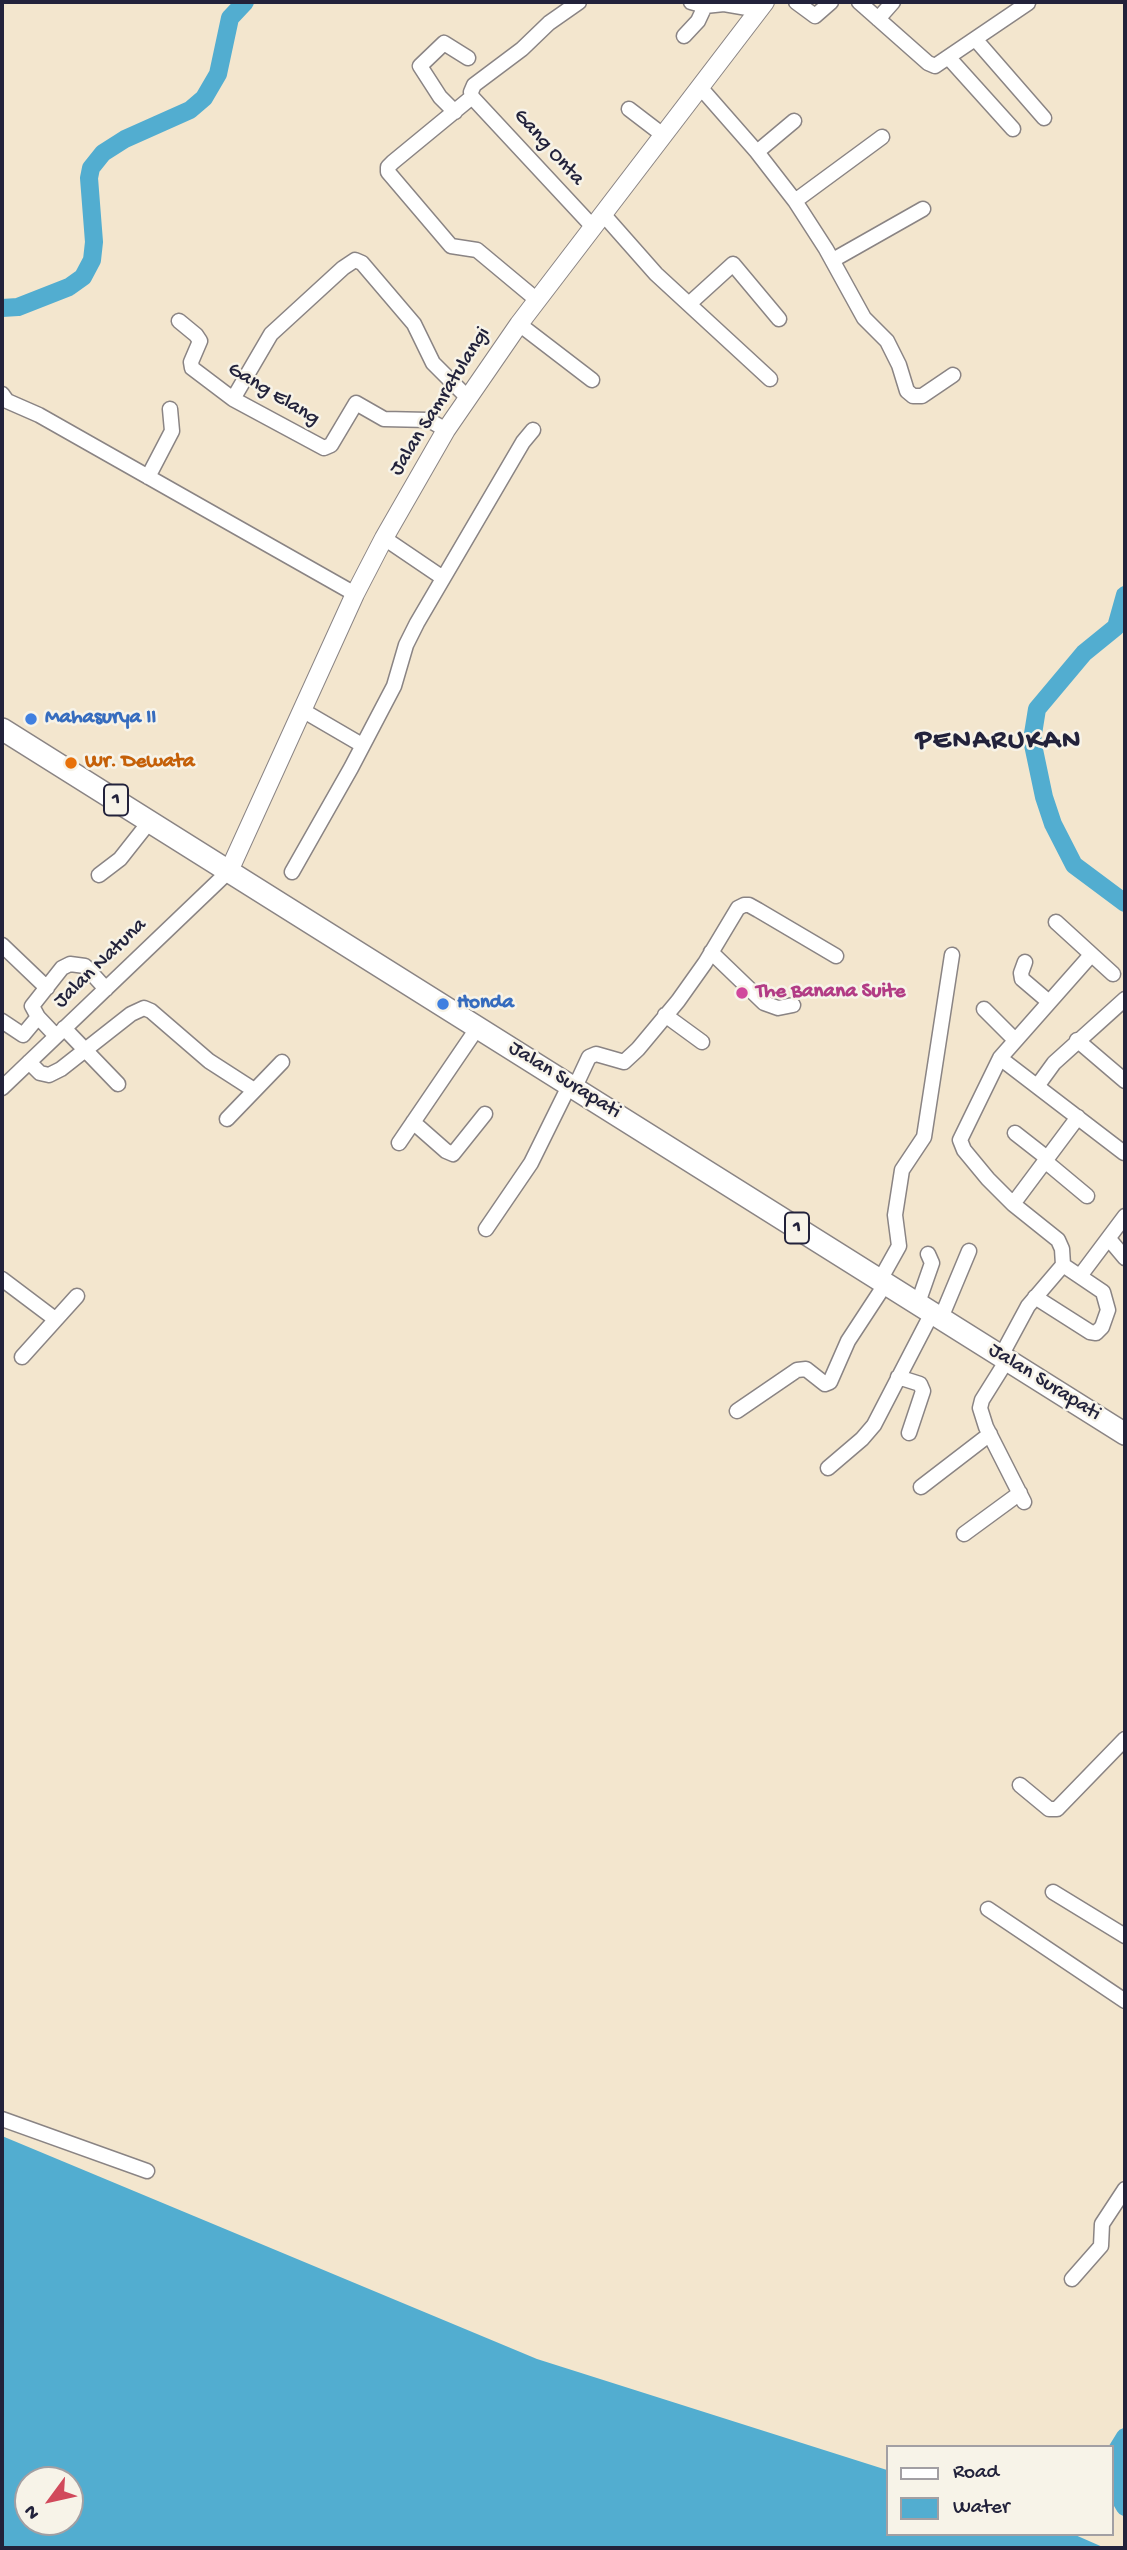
<!DOCTYPE html>
<style>
body{margin:0}
#map{position:relative;width:1127px;height:2550px;overflow:hidden;background:#f3e6ce;font-family:"Gochi Hand",sans-serif}
canvas{display:block}
.frame{position:absolute;inset:0;border:4px solid #22223b;pointer-events:none}
.legend{position:absolute;left:886px;top:2445px;width:228px;height:91px;box-sizing:border-box;background:#f7f3e8;border:2px solid #a29fa3;margin:0;padding:9px 12px;list-style:none;font-size:21px;color:#22223b}
.legend li{display:flex;align-items:center;gap:14px;height:35px}
.legend b{width:35px;border:2px solid #a29fa3}
.north{position:absolute;left:14px;top:2466px;width:70px;height:70px;box-sizing:border-box;background:#f7f3e8;border:2px solid #a29fa3;border-radius:50%;rotate:237deg;font-size:19px;font-weight:700;line-height:28px;text-align:center;color:#22223b}
.north::after{content:'';display:block;margin:auto;width:24px;height:32px;background:#d1495b;clip-path:polygon(50% 0,100% 100%,50% 72%,0 100%)}
</style>
<div id="map">
<canvas width="1127" height="2550"></canvas>
<div class="frame"></div>
<ul class="legend">
<li><b style="height:9px;background:#fff"></b>Road</li>
<li><b style="height:19px;background:#52add0"></b>Water</li>
</ul>
<div class="north">N</div>
</div>
<script>
const c = document.querySelector('canvas').getContext('2d');
c.lineJoin = 'round';
function fill(path, color) {
  c.fillStyle = color;
  c.fill(path, 'evenodd');
}
function poly(rows) {
  const path = new Path2D();
  for (const r of rows) {
    path.moveTo(r[0], r[1]);
    for (let i = 2; i < r.length; i += 2) path.lineTo(r[i], r[i + 1]);
  }
  return path;
}
function strokePath(path, color, width, dash) {
  c.strokeStyle = color;
  c.lineWidth = width;
  c.lineCap = dash ? 'butt' : 'round';
  c.setLineDash(dash || []);
  c.stroke(path);
}
function write(font, color, halo, rows, align = 'center') {
  c.font = font + ' "Gochi Hand",sans-serif';
  c.lineWidth = 5;
  c.setLineDash([]);
  c.textBaseline = 'middle';
  c.strokeStyle = halo;
  c.fillStyle = color;
  for (const [text, x, y, turn = 0] of rows) {
    c.save();
    c.translate(x, y);
    c.rotate((+turn || 0) * Math.PI / 180);
    c.textAlign = isNaN(turn) ? turn : align;
    if (halo) c.strokeText(text, 0, 0);
    c.fillText(text, 0, 0);
    c.restore();
  }
}
fill(poly([
 [2,2136,537,2359,887,2470,887,2534,1073,2534,1105,2548,2,2548],
 [28,2480,70,2480,70,2522,28,2522]
]), '#52add0');
strokePath(poly([
 [2,308,18,307,69,287,83,277,92,260,94,242,89,178,91,168,103,153,125,139,190,110,204,98,218,74,230,18,245,2],
 [1125,595,1116,627,1084,653,1037,709,1032,740,1044,797,1053,824,1074,865,1125,903],
 [1125,2437,1114,2455,1115,2490,1125,2507]
]), '#52add0', 18);
const minor = poly([
 [691,2,705,6,724,4,759,10],
 [796,2,815,16,831,2],
 [859,2,928,63,935,66,1028,3],
 [878,19,893,2],
 [684,36,698,21,705,6],
 [976,40,1044,118],
 [949,58,1013,129],
 [700,87,757,152,795,201,882,137],
 [472,97,393,162,388,167,388,172,451,246,477,250,537,300],
 [472,97,593,227],
 [472,97,471,92,474,85,522,49,549,23,579,2],
 [629,109,663,135],
 [455,112,440,97,420,66,444,43,468,58],
 [757,152,794,121],
 [795,201,826,249,864,318,887,341,899,365,907,391,913,396,922,396,953,375],
 [603,214,656,274,770,379],
 [833,260,923,209],
 [689,304,733,264,779,319],
 [179,321,196,335,200,341,191,362,192,368,233,399,324,448,331,445,356,403,384,419,429,420,446,430],
 [519,324,592,380],
 [2,394,7,401,39,415,355,594],
 [233,399,271,334,343,268,355,260,362,263,414,324,433,363,467,397],
 [148,477,172,431,170,409],
 [384,538,443,578],
 [302,710,362,745],
 [292,872,351,768,394,686,406,645,417,623,523,442,533,430],
 [99,875,120,859,150,821],
 [1056,922,1113,974],
 [2,945,47,988],
 [711,952,764,1003,778,1008,793,1005],
 [1025,962,1021,973,1022,979,1049,1002],
 [984,1009,1014,1039],
 [665,1015,702,1042],
 [2,1021,23,1035,38,1017],
 [64,1028,118,1084],
 [56,1036,38,1017,32,1006,62,968,70,964,85,966,106,989],
 [1077,1040,1125,1081],
 [1000,1058,1124,1153],
 [29,1062,40,1073,49,1075,61,1069,131,1014,144,1008,151,1011,209,1061,254,1090],
 [1038,1085,1054,1063,1125,999],
 [575,1087,589,1057,596,1054,624,1062,638,1049,678,1001,705,963,738,908,744,905,749,905,758,910,836,956],
 [2,1088,229,871],
 [227,1119,282,1062],
 [413,1122,446,1151,453,1154,485,1114],
 [1015,1133,1047,1158],
 [399,1143,478,1027],
 [1045,1161,1087,1196],
 [1013,1204,1078,1117],
 [486,1229,531,1163,570,1084],
 [1109,1239,1125,1258],
 [1063,1265,1062,1249,1058,1240,1013,1204,988,1179,964,1150,960,1140,1000,1058,1091,955],
 [1080,1276,1125,1216],
 [2,1279,55,1319],
 [880,1280,899,1246,895,1215,902,1170,924,1137,952,955],
 [1035,1297,1090,1332,1096,1333,1102,1327,1108,1310,1103,1292,1063,1265],
 [918,1303,932,1263,928,1254],
 [941,1318,969,1251],
 [1001,1356,1028,1306,1063,1265],
 [22,1357,77,1296],
 [1007,1360,982,1400,980,1408,986,1427,1024,1502],
 [898,1377,920,1384,923,1391,909,1433],
 [737,1411,797,1370,806,1369,825,1384,830,1382,848,1341,886,1283],
 [828,1468,862,1439,874,1425,932,1313],
 [921,1487,990,1434],
 [964,1534,1020,1493],
 [1020,1785,1049,1809,1057,1809,1125,1739],
 [1053,1892,1125,1936],
 [988,1909,1125,2001],
 [2,2119,147,2171],
 [1072,2279,1101,2246,1102,2224,1125,2189]
]);
const major = poly([
 [229,871,355,594,384,538,446,430,519,324,765,2]
]);
const highway = poly([
 [2,729,1125,1434]
]);
strokePath(minor, '#8a8484', 17);
strokePath(major, '#8a8484', 20);
strokePath(highway, '#8a8484', 24);
strokePath(minor, '#fff', 14);
strokePath(major, '#fff', 18);
strokePath(highway, '#fff', 21);
for (const [x, y, r, color] of [
 [31,719,7,"#3f7fe0"],
 [71,763,7,"#e8710a"],
 [742,993,7,"#d1479c"],
 [443,1004,7,"#3f7fe0"]
]) {
  const dot = new Path2D();
  dot.arc(x, y, r, 0, 2 * Math.PI);
  c.fillStyle = color;
  c.fill(dot);
  strokePath(dot, '#f7f3e8', 2.5);
}
for (const [x, y, w] of [
 [116,800,24],
 [797,1228,24]
]) {
  const box = new Path2D();
  box.roundRect(x - w / 2, y - 15.5, w, 31, 5);
  c.fillStyle = '#f7f3e8';
  c.fill(box);
  strokePath(box, '#22223b', 2);
}
write('bold 19px', '#22223b', null, [
 ["1",116,800],
 ["1",797,1228]
]);
write('21px', '#22223b', '#f7f3e8', [
 ["Gang Onta",548,148,48],
 ["Gang Elang",273,395,31],
 ["Jalan Samratulangi",441,402,-58],
 ["Jalan Natuna",101,964,-44],
 ["Jalan Surapati",564,1081,32],
 ["Jalan Surapati",1044,1383,32]
]);
write('bold 21px', '#366cbe', '#f7f3e8', [
 ["Mahasurya II",45,719],
 ["Honda",457,1004]
], 'left');
write('bold 21px', '#c56008', '#f7f3e8', [
 ["Wr. Dewata",85,763]
], 'left');
write('bold 21px', '#b23c85', '#f7f3e8', [
 ["The Banana Suite",756,993]
], 'left');
c.letterSpacing = '2px';
write('bold 28px', '#22223b', '#f7f3e8', [
 ["PENARUKAN",999,743]
]);
c.letterSpacing = '0px';
</script>
